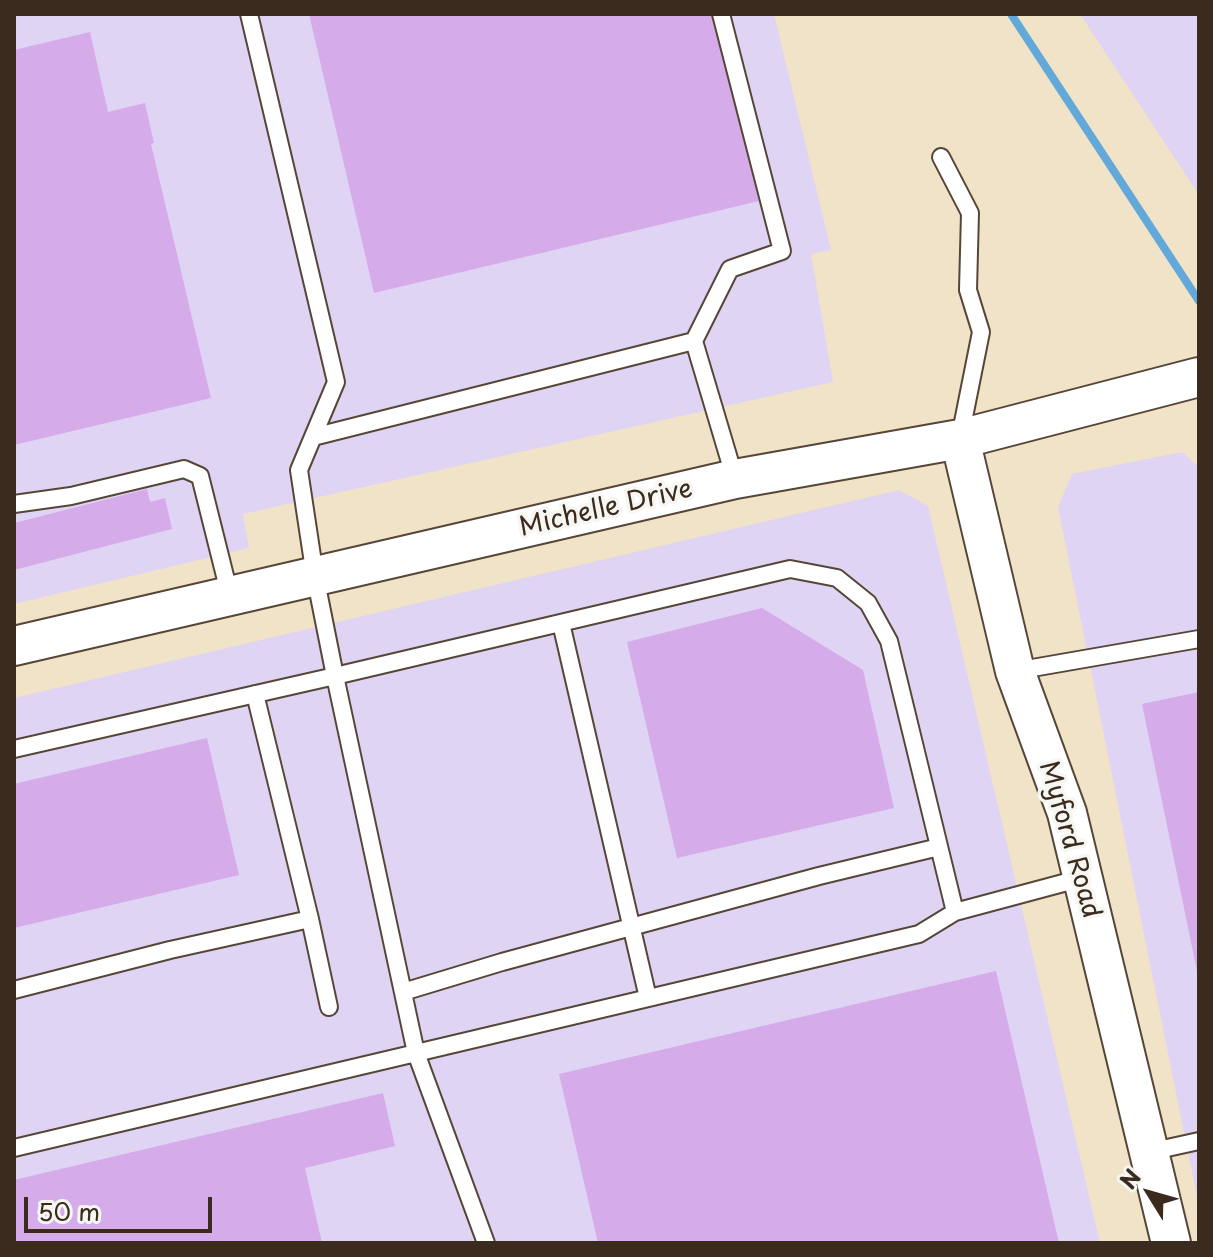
<!DOCTYPE html>
<style>
body{margin:0}
#map{position:relative;width:1213px;height:1257px;overflow:hidden;background:#f0e3c8;font-family:"Playpen Sans",sans-serif}
canvas{display:block}
.frame{position:absolute;inset:0;border:16px solid #3b2a1e;pointer-events:none}
.north{position:absolute;left:1109px;top:1153px;width:80px;height:80px;-webkit-text-stroke:6px #f6f6f2;paint-order:stroke;rotate:307deg;font-size:22px;font-weight:700;line-height:32px;text-align:center;color:#3b2a1e}
.north::after{content:'';display:block;margin:auto;width:28px;height:36px;background:#3b2a1e;clip-path:polygon(50% 0,100% 100%,50% 72%,0 100%)}
.scale{position:absolute;left:24px;top:1197px;width:188px;height:36px;box-sizing:border-box;border:4px solid #3b2a1e;border-top:0;padding-left:10px;font-size:24px;line-height:28px;white-space:nowrap;color:#3b2a1e;-webkit-text-stroke:6px #f6f6f2;paint-order:stroke}
</style>
<div id="map">
<canvas width="1213" height="1257"></canvas>
<div class="frame"></div>
<div class="north">N</div>
<div class="scale">50 m</div>
</div>
<script>
const c = document.querySelector('canvas').getContext('2d');
c.lineJoin = 'round';
function fill(path, color) {
  c.fillStyle = color;
  c.fill(path, 'evenodd');
}
function poly(rows) {
  const path = new Path2D();
  for (const r of rows) {
    path.moveTo(r[0], r[1]);
    for (let i = 2; i < r.length; i += 2) path.lineTo(r[i], r[i + 1]);
  }
  return path;
}
function strokePath(path, color, width, dash) {
  c.strokeStyle = color;
  c.lineWidth = width;
  c.lineCap = dash ? 'butt' : 'round';
  c.setLineDash(dash || []);
  c.stroke(path);
}
function write(font, color, halo, rows, align = 'center') {
  c.font = font + ' "Playpen Sans",sans-serif';
  c.lineWidth = 7;
  c.setLineDash([]);
  c.textBaseline = 'middle';
  c.strokeStyle = halo;
  c.fillStyle = color;
  for (const [text, x, y, turn = 0] of rows) {
    c.save();
    c.translate(x, y);
    c.rotate((+turn || 0) * Math.PI / 180);
    c.textAlign = isNaN(turn) ? turn : align;
    if (halo) c.strokeText(text, 0, 0);
    c.fillText(text, 0, 0);
    c.restore();
  }
}
fill(poly([
 [14,14,774,14,831,250,811,254,833,382,243,514,249,548,14,604],
 [1080,14,1199,14,1199,195],
 [1182,452,1199,467,1199,1207,1058,507,1072,474],
 [899,490,928,506,1100,1243,14,1243,14,698]
]), '#e0d4f4');
strokePath(poly([
 [1011,14,1199,301]
]), '#62a9d9', 8);
fill(poly([
 [309,14,716,14,759,201,374,293],
 [90,32,108,112,145,103,154,143,151,144,211,398,14,445,14,50],
 [147,489,150,502,165,498,172,529,14,570,14,523],
 [762,608,863,670,894,808,677,858,627,642],
 [1199,692,1199,976,1198,976,1142,704],
 [207,738,239,875,14,928,14,784],
 [996,971,1059,1243,598,1243,559,1074],
 [383,1093,395,1146,305,1168,322,1243,14,1243,14,1180]
]), '#d5abe9');
const service = poly([
 [941,157,970,213,968,290,981,332,960,437],
 [694,341,735,479],
 [313,437,694,341,730,269,782,251,721,14],
 [14,504,71,496,184,469,200,476,230,596],
 [561,623,648,998],
 [1015,671,1199,639],
 [14,749,335,676,315,576,299,470,336,382,249,14],
 [955,912,919,934,416,1053,335,676,790,569,837,578,868,603,889,641,955,912,1082,878],
 [310,919,329,1007],
 [14,990,170,950,310,919,255,694],
 [403,992,502,962,819,876,939,847],
 [14,1148,416,1053,486,1243],
 [1149,1152,1199,1141]
]);
const tertiary = poly([
 [960,439,1015,671,1067,813,1171,1243],
 [14,646,735,479,960,439,1199,377]
]);
strokePath(service, '#564638', 20);
strokePath(tertiary, '#564638', 42);
strokePath(service, '#fff', 16);
strokePath(tertiary, '#fff', 38);
write('26px', '#3b2a1e', '#f6f6f2', [
 ["Michelle Drive",606,509,-13],
 ["Myford Road",1069,840,74]
]);
</script>
